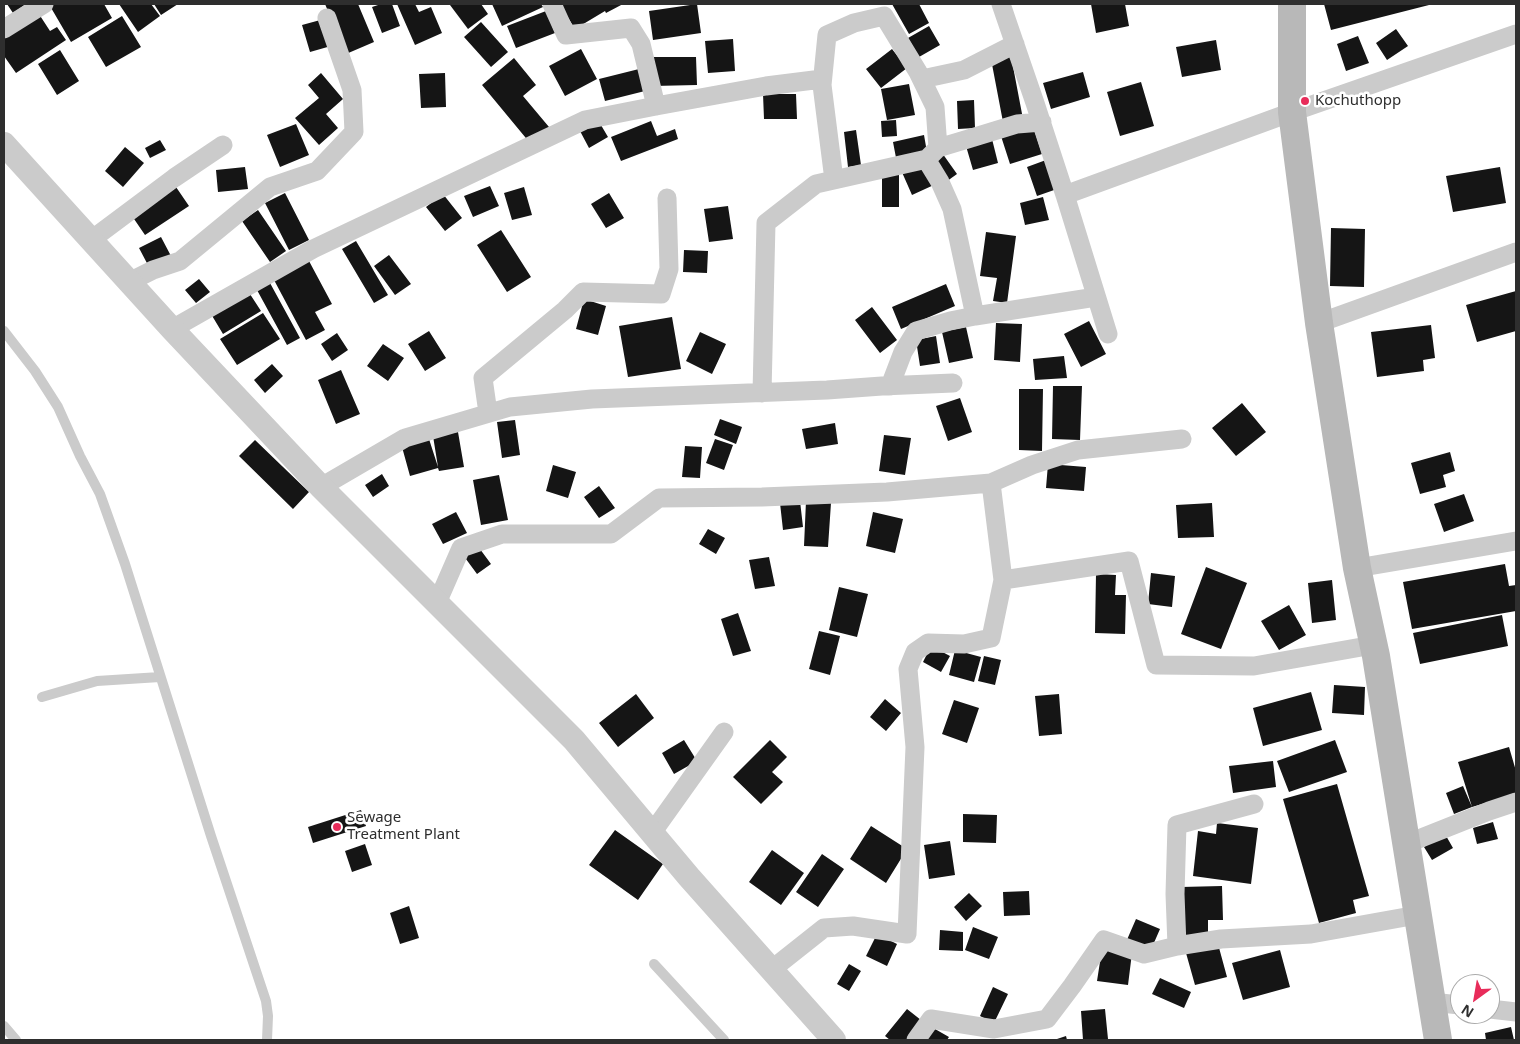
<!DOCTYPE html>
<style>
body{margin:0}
#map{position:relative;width:1520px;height:1044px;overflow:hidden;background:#fff;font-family:"Noto Sans",sans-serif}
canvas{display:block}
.frame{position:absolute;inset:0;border:5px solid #2e2e2e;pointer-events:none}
.north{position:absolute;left:1450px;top:974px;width:50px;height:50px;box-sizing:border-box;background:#fff;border:1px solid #ababab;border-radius:50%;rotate:212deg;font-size:14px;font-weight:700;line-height:20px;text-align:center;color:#2e2e2e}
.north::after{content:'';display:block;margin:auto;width:18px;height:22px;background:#e82c5a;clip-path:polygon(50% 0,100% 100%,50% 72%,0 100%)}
</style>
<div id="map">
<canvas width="1520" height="1044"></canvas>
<div class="frame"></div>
<div class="north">N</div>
</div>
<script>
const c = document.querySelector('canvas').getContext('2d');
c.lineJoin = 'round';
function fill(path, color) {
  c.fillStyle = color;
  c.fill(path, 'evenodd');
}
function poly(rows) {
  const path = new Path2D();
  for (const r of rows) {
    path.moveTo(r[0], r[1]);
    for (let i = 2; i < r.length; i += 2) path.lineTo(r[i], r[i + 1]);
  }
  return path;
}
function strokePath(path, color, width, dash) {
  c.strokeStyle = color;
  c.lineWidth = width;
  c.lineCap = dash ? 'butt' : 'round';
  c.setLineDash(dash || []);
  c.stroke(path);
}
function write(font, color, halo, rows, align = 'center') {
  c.font = font + ' "Noto Sans",sans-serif';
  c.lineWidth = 5;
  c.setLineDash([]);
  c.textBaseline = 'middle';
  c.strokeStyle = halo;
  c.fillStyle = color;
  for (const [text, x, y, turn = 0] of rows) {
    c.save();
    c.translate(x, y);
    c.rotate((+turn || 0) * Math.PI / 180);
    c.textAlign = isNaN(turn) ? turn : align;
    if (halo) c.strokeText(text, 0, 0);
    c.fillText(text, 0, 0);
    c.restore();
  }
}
fill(poly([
 [7,4,26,4,13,13],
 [54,4,104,4,112,18,71,42,50,6],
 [119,4,151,4,160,16,138,32],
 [154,4,178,4,161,15],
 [325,4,358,4,374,42,346,54],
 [381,4,392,4,400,26,382,33,372,7],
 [397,4,415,4,419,12,431,7,442,33,415,45],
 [452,4,481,4,488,14,468,29,450,5],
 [492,4,541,4,543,7,502,26],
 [565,4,623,4,606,13,605,11,575,29,561,6],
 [697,4,701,33,653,40,649,11],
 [892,4,919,4,929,23,909,34],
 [1091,4,1125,4,1129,26,1096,33],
 [1324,4,1429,4,1429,5,1331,30],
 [37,11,50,31,57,27,66,40,16,73,4,56,4,33],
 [546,11,555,33,516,48,507,26],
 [122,16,141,47,106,67,88,37],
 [324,19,331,46,310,52,302,25],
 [481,22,508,52,491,67,464,37],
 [929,26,940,45,919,57,908,38],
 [1396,29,1408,46,1387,60,1376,43],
 [1358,36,1369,63,1346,71,1337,44],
 [733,39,735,71,708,73,705,41],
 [1216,40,1221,70,1182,77,1176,47],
 [581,49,597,79,565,96,549,66],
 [892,49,907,68,881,88,866,69],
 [60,50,79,81,57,95,38,64],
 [1011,56,1023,119,1003,122,991,59],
 [653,57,696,57,697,85,653,86],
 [514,58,536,85,523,96,549,127,530,143,482,85],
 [643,68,649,90,605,101,599,79],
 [1083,72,1090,97,1051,109,1043,83],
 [321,73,343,99,326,114,338,128,319,145,295,118,319,98,308,85],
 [445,73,446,107,421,108,419,74],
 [1141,82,1154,126,1120,136,1107,92],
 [909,84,915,115,887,120,881,89],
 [763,94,796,94,797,119,764,119],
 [974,100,975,128,958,129,957,101],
 [598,120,608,137,589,148,580,131],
 [896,120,897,136,882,137,881,121],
 [651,121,657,136,675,129,678,139,621,161,611,137],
 [1032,123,1042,154,1010,164,1000,133],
 [296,124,309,155,280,167,267,135],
 [856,130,861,165,848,167,844,132],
 [924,135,928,158,897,163,893,142],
 [992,139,998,163,973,170,966,146],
 [160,140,166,150,150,158,145,148],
 [125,147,144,163,123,187,105,171],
 [940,150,957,174,943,184,926,159],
 [925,159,936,184,912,195,901,170],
 [1046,160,1057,189,1037,196,1027,167],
 [245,167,248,189,218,192,216,170],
 [1500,167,1506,203,1453,212,1446,176],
 [882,172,899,172,899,207,882,207],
 [490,186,499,206,473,217,464,196],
 [176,187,189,206,145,235,132,216],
 [524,187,532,215,512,220,504,193],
 [285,193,309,240,289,250,265,203],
 [609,193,624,218,606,228,591,204],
 [443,194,462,218,445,231,426,207],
 [1043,197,1049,220,1025,225,1020,203],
 [728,206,733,239,709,242,704,209],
 [258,210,286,251,270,262,242,221],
 [1331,228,1365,229,1364,287,1330,286],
 [501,230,531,277,507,292,477,245],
 [986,232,1016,236,1007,303,993,301,997,278,980,276],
 [161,237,171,256,149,267,139,248],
 [356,241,388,295,374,303,342,249],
 [684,250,708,251,707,273,683,272],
 [389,255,411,284,395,295,374,266],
 [309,261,332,304,315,312,325,330,306,340,274,280],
 [199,279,210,292,196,303,185,290],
 [270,283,300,338,287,345,257,290],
 [946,284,955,306,901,329,892,307],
 [248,291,261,311,223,334,211,314],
 [1516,291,1516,331,1477,342,1466,305],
 [584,299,606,306,598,335,576,329],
 [872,307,897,340,880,353,855,320],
 [263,313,280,339,237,365,220,339],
 [672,317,681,369,628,377,619,326],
 [1089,321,1106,354,1081,367,1064,334],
 [996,323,1022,324,1020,362,994,360],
 [1431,325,1435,358,1423,360,1424,371,1377,377,1371,332],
 [966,327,973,358,949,363,942,332],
 [429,331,446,358,425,371,408,344],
 [700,332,726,344,712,374,686,361],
 [337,333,348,350,332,361,321,344],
 [936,336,940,363,920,366,916,340],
 [383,344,404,358,388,381,367,366],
 [1064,356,1067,378,1035,380,1033,359],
 [272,364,283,376,265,393,254,380],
 [341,370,360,414,336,424,318,380],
 [1053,386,1082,386,1080,440,1052,439],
 [1019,389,1043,389,1042,451,1019,450],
 [960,398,972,432,948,441,936,406],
 [1242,403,1266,432,1236,456,1212,428],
 [720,419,742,427,736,444,714,435],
 [515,420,520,455,502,458,497,422],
 [835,423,838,444,806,449,802,429],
 [458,432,464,467,439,471,438,468,410,476,402,447,429,439,438,467,433,436],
 [884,435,911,438,905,475,879,471],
 [715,439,733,445,724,470,706,463],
 [255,440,309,492,293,509,239,456],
 [685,446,702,447,700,478,682,477],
 [1450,452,1455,471,1443,475,1446,487,1420,494,1411,463],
 [1048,464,1086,467,1084,491,1046,488],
 [553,465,576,472,568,498,546,491],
 [382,474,389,486,373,497,365,485],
 [499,475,508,520,481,525,473,480],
 [599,486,615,508,599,518,584,497],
 [1464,494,1474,521,1444,532,1434,504],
 [800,501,803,527,783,530,780,503],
 [806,501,831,503,828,547,804,546],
 [1212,503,1214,537,1178,538,1176,505],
 [456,512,467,533,443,544,432,524],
 [873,512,903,519,895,553,866,546],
 [708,529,725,538,716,554,699,544],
 [477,545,491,564,477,574,463,555],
 [769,557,775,586,755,589,749,560],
 [1505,564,1509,586,1516,585,1516,611,1412,629,1403,582],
 [1206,567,1247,583,1221,649,1181,634],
 [1151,573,1175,576,1172,607,1148,604],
 [1096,574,1116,575,1115,595,1126,595,1125,634,1095,633],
 [1332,580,1336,620,1312,623,1308,583],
 [839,587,868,594,857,637,829,630],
 [1289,605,1306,635,1279,650,1261,621],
 [738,613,751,651,733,656,721,619],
 [1502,615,1508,646,1420,664,1413,633],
 [819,631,840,636,830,675,809,669],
 [931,646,950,656,941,672,923,662],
 [955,650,981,657,974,682,949,675],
 [984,656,1001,660,995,685,978,681],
 [1334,685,1365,687,1364,715,1332,713],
 [1311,692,1322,730,1263,746,1253,708],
 [636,694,654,718,618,747,599,723],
 [1059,694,1062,734,1039,736,1035,696],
 [885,699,901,713,886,731,870,717],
 [954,700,979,708,967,743,942,734],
 [684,740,697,761,674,774,662,753],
 [770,740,787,757,772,772,783,782,761,804,733,777],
 [1335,740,1347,772,1289,792,1277,761],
 [1509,747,1516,771,1516,794,1472,807,1458,762],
 [1273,761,1276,787,1233,793,1229,766],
 [1337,784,1369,896,1353,900,1356,913,1319,923,1283,799],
 [1463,786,1472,807,1454,814,1446,793],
 [361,810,366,826,313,843,308,827],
 [963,814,997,815,996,843,963,842],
 [1493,822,1498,839,1477,844,1473,828],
 [1217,823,1258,828,1251,884,1193,876,1198,831,1216,834],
 [871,826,907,849,886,883,850,859],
 [615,830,663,864,638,900,589,865],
 [1445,834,1453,848,1432,860,1424,847],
 [950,841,955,875,929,879,924,845],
 [365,844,372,865,352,872,345,851],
 [772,850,804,873,781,905,749,882],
 [822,854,844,869,818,907,796,892],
 [1222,886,1223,920,1208,920,1208,937,1182,938,1181,887],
 [1029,891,1030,915,1004,916,1003,892],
 [969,893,982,906,966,921,954,907],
 [409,906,419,938,400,944,390,913],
 [1136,919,1160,929,1150,952,1126,942],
 [973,927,998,937,989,959,965,950],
 [940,930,963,932,963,951,939,950],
 [877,934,897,944,887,966,866,956],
 [1218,944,1227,977,1195,985,1186,953],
 [1102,949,1132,953,1128,985,1097,981],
 [1280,950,1290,987,1243,1000,1232,963],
 [849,964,861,971,849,991,837,984],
 [1160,978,1191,992,1184,1008,1152,994],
 [993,987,1008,994,994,1023,980,1016],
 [907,1009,926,1024,913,1040,890,1040,885,1036],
 [1105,1009,1108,1039,1083,1040,1081,1011],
 [928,1025,949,1037,947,1040,919,1040],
 [1511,1027,1514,1040,1486,1040,1485,1033],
 [1066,1036,1067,1040,1054,1040]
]), '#151515');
strokePath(poly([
 [4,331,35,371,58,407,80,456,100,494,125,564,211,836,266,1001,268,1016,267,1040],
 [42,697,97,681,160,677],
 [654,964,724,1040],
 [4,1026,16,1040]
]), '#cbcbcb', 10);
strokePath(poly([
 [552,4,566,35,631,28,641,44,656,106],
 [1001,4,1035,103,1065,195,1292,112,1516,34],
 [4,29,44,4],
 [922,79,964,70,1015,44],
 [926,159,940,182,952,209,975,316],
 [834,180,822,85,827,35,854,23,884,16,918,72,935,107,938,148],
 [1065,195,1108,334],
 [91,240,174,178,223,145],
 [129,282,153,270,180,261,270,187,317,171,354,132,352,90,327,18],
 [1319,323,1516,252],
 [172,329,313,249,585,120,656,106,766,86,822,79],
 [890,386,903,352,916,331,950,321,975,316,1096,297],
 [762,393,766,223,816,184,927,159,938,148,968,139,1017,124,1042,122],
 [488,413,483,378,565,310,583,292,661,294,669,269,667,198],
 [321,487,405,438,510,407,592,399,827,390,882,386,953,383],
 [1357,568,1516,541],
 [1003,580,1129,561,1156,665,1254,666,1373,645],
 [437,603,461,548,502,534,611,534,659,498,762,497,887,492,991,483,1032,465,1078,450,1182,439],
 [652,833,724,732],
 [1406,844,1489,811,1516,802],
 [1177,946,1175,894,1177,825,1254,804],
 [771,970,824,928,853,926,907,934,915,747,908,669,915,652,928,643,964,644,991,638,1003,580,991,483],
 [1431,1002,1460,1005],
 [1490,1009,1516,1012],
 [916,1040,931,1019,994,1029,1047,1019,1072,986,1104,940,1144,954,1177,946,1221,939,1311,934,1417,915]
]), '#cbcbcb', 19);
strokePath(poly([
 [4,144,172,329,321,487,574,740,689,877,834,1040]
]), '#cbcbcb', 24);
strokePath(poly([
 [1292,4,1292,112,1319,323,1357,568,1376,656,1438,1040]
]), '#b8b8b8', 28);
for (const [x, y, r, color] of [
 [1305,101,5,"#e82c5a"],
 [337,827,5,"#e82c5a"]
]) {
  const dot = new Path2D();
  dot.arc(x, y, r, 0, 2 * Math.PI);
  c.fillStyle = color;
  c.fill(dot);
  strokePath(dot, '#fff', 2);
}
write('15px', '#2e2e2e', '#fff', [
 ["Kochuthopp",1315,101],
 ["Sewage",347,818],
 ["Treatment Plant",347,835]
], 'left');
</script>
